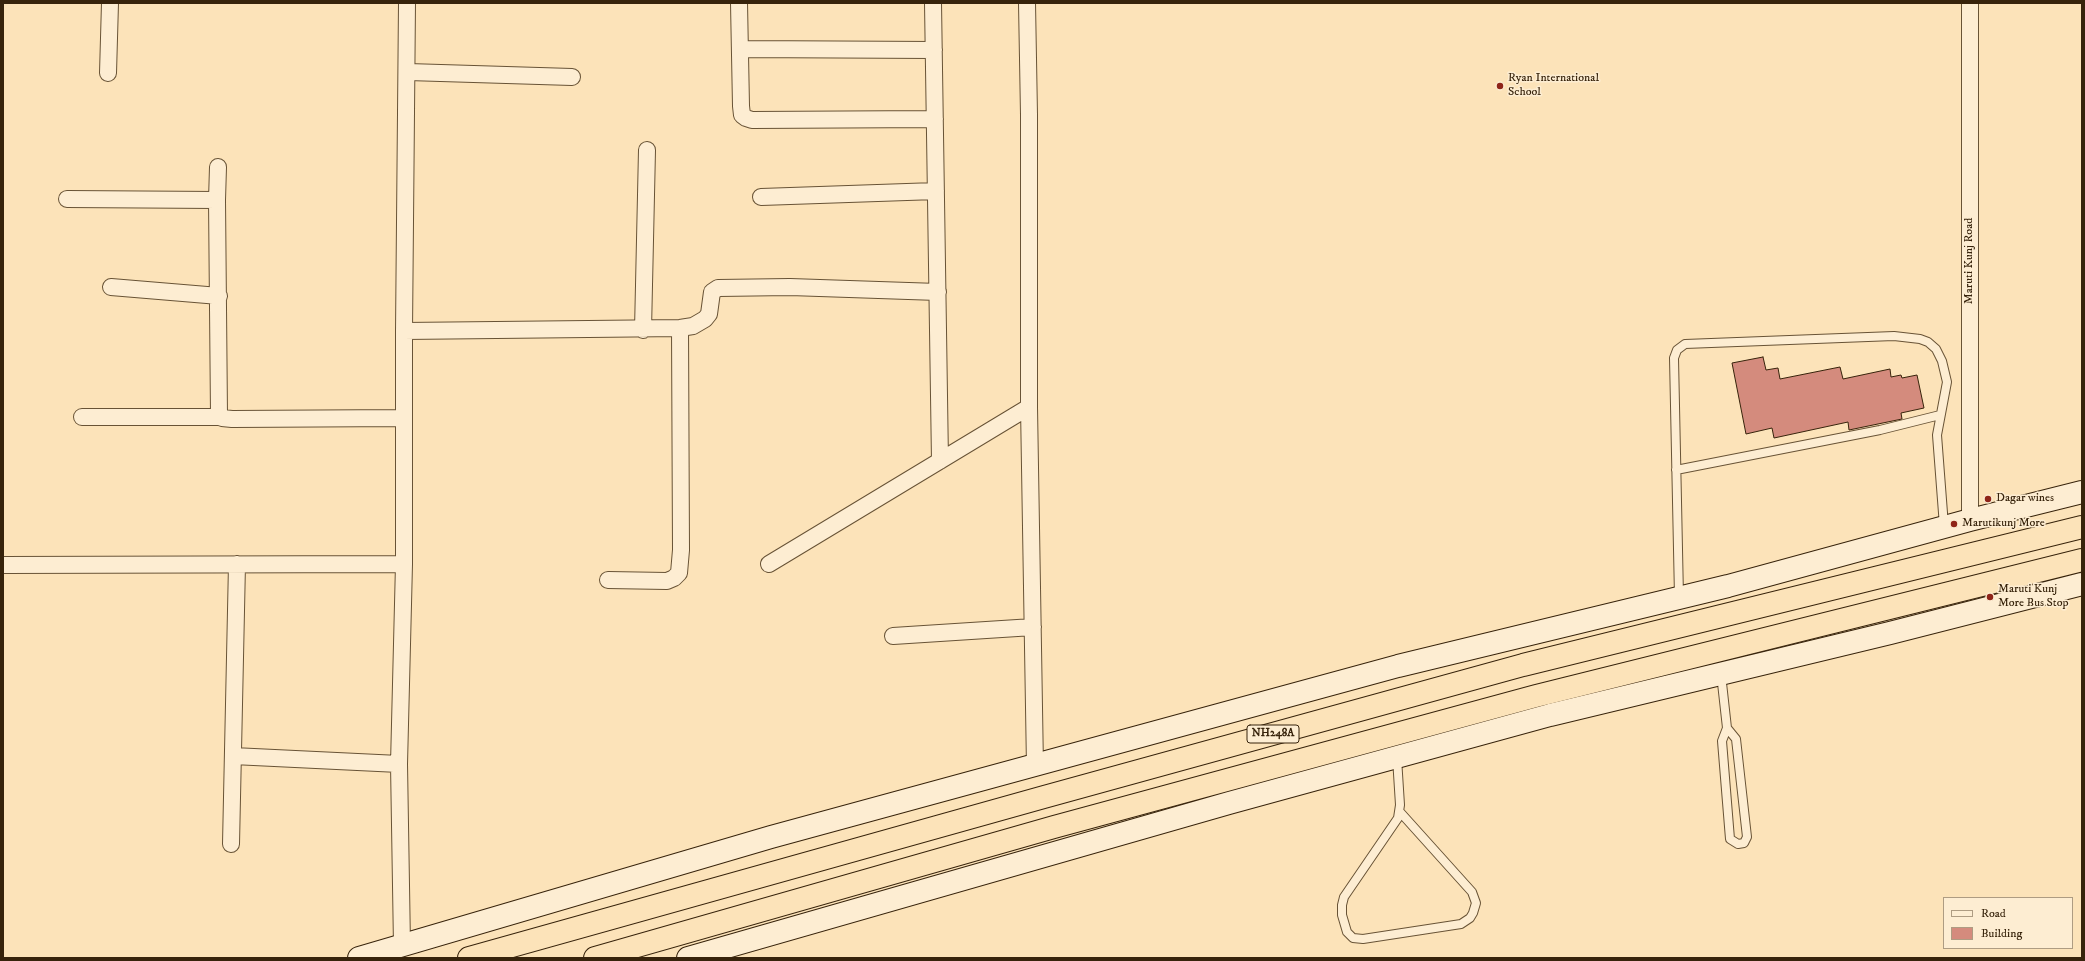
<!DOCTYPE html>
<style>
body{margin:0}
#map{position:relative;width:2085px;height:961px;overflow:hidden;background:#fce3b9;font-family:"IM FELL DW Pica",serif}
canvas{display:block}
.frame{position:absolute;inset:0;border:4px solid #37230b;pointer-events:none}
.legend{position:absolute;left:1943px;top:897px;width:130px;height:52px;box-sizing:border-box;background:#fdedd2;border:1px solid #ae9c82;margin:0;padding:5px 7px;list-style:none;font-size:12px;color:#37230b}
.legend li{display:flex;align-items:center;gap:8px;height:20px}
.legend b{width:20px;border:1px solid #ae9c82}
</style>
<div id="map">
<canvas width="2085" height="961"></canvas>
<div class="frame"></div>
<ul class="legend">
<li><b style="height:5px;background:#fdedd2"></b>Road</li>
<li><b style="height:11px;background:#d48b7d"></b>Building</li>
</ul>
</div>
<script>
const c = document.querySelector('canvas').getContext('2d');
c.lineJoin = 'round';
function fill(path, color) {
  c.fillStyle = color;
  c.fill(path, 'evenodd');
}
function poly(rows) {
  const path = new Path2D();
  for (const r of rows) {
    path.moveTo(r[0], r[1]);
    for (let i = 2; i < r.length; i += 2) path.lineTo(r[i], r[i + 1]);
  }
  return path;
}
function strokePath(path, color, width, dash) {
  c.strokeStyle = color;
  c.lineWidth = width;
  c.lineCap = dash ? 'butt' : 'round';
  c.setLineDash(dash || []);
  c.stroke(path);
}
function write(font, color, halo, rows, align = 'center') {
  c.font = font + ' "IM FELL DW Pica",serif';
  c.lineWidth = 3;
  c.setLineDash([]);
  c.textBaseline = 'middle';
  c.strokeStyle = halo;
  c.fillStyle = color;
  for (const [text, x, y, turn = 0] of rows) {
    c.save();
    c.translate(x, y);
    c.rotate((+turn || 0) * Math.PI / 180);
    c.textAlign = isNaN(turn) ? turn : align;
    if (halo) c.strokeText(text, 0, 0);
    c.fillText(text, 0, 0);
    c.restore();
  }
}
const building = poly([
 [1763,357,1766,370,1778,368,1780,379,1840,367,1843,379,1890,369,1891,377,1901,375,1902,378,1917,375,1924,408,1901,413,1902,419,1849,430,1848,422,1774,438,1772,428,1746,434,1732,363,1763,357]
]);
fill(building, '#d48b7d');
strokePath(building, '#37230b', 1);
const lane = poly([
 [1676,470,1880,430,1940,415],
 [1679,597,1674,358,1677,350,1685,344,1894,336,1920,339,1928,342,1936,349,1942,361,1947,382,1937,435,1944,526],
 [1721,674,1727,728,1722,741,1730,839,1738,844,1744,843,1747,837,1736,739,1727,728],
 [1397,758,1400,805,1398,818,1344,897,1342,905,1342,915,1347,932,1353,938,1363,939,1461,924,1470,918,1473,913,1476,903,1472,892,1400,812]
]);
const street = poly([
 [739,3,741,106,742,115,746,118,752,120,935,119],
 [933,3,940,461],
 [1027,3,1029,115,1029,407,1035,767],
 [1970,3,1970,520],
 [740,49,934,50],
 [408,72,572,77],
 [108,73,110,3],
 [218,167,217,200,219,415,222,418,232,419,404,418],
 [761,197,936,191],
 [67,199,217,200],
 [111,287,219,296],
 [643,330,647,150],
 [404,331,680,328,693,326,705,319,709,314,712,292,718,288,790,287,938,292],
 [82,417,221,417],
 [769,564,1029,407],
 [3,565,404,564],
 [608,580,667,581,674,578,679,573,681,550,680,328],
 [893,636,1033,627],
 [233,756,399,764],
 [231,844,237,564],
 [402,946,399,764,404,564,404,331,407,3]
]);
const secondary = poly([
 [359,958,771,837,1398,666,1728,586,1970,520,2082,492],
 [688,958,1229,803,1550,715,1890,633,2082,584]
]);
const highway = poly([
 [469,958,1044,797,1523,665,2082,527],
 [595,958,1054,827,1536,696,2082,560]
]);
strokePath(lane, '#685336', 10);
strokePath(street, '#685336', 18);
strokePath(secondary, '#37230b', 24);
strokePath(highway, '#37230b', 24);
strokePath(lane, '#fdedd2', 8);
strokePath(street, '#fdedd2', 16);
strokePath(secondary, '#fdedd2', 22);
strokePath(highway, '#fce3b9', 22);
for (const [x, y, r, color] of [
 [1500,86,4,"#8f2418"],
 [1988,499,4,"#8f2418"],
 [1954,524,4,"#8f2418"],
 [1990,597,4,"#8f2418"]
]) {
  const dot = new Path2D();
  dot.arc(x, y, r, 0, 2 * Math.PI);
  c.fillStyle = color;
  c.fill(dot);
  strokePath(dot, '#fdedd2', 1.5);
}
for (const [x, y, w] of [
 [1273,734,52]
]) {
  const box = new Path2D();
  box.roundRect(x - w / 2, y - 9, w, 18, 3);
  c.fillStyle = '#fdedd2';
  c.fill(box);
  strokePath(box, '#37230b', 1);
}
write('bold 11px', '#37230b', null, [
 ["NH248A",1273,734]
]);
write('12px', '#37230b', '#fdedd2', [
 ["Ryan International",1508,79],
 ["School",1508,93],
 ["Dagar wines",1996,499],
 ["Marutikunj More",1962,524],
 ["Maruti Kunj",1998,590],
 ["More Bus Stop",1998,604]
], 'left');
write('12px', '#37230b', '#fdedd2', [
 ["Maruti Kunj Road",1970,261,-90]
]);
</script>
